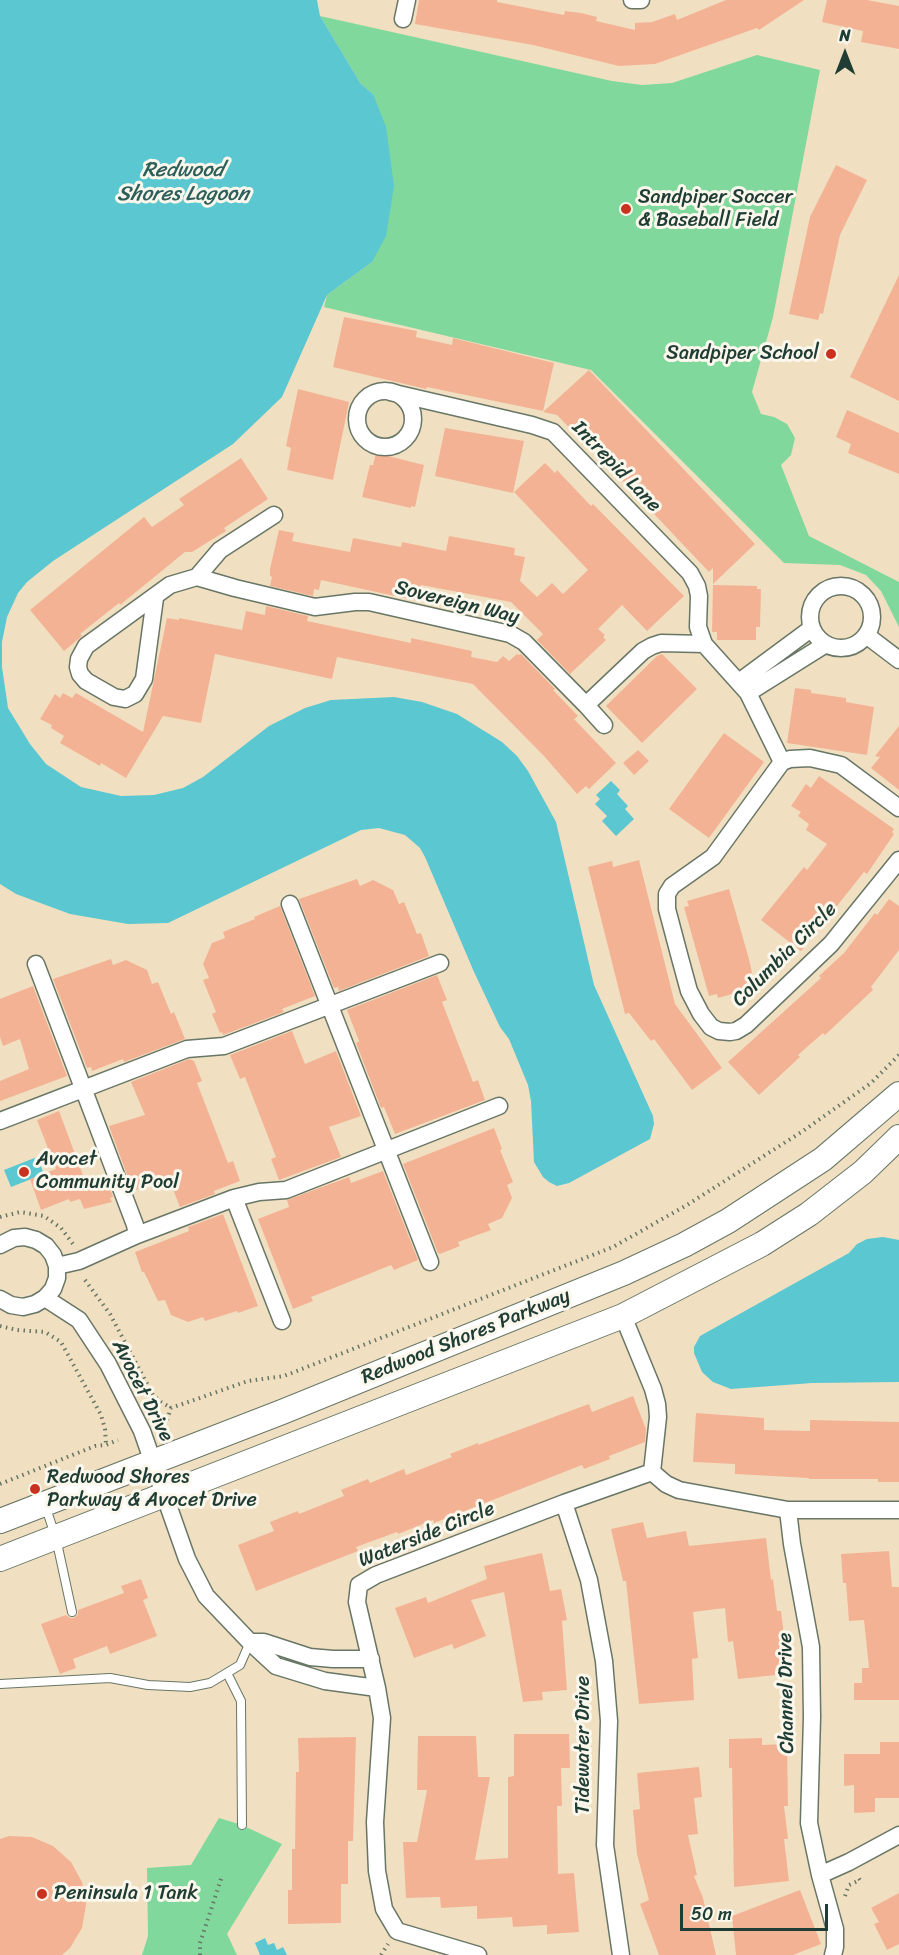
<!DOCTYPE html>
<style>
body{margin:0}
#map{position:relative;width:899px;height:1955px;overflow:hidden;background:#f0e0c1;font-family:Sriracha,sans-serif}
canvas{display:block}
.north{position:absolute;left:815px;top:24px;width:60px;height:60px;-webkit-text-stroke:4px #fbf7ec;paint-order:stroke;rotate:0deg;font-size:16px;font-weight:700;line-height:24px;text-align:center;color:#1f3d34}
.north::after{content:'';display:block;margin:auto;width:21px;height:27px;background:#1f3d34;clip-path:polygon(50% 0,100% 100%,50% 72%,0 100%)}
.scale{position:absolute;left:680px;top:1904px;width:148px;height:27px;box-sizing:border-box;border:3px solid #1f3d34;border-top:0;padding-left:8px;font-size:18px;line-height:21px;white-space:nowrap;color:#1f3d34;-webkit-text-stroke:4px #fbf7ec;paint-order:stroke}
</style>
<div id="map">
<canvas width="899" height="1955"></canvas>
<div class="north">N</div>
<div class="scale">50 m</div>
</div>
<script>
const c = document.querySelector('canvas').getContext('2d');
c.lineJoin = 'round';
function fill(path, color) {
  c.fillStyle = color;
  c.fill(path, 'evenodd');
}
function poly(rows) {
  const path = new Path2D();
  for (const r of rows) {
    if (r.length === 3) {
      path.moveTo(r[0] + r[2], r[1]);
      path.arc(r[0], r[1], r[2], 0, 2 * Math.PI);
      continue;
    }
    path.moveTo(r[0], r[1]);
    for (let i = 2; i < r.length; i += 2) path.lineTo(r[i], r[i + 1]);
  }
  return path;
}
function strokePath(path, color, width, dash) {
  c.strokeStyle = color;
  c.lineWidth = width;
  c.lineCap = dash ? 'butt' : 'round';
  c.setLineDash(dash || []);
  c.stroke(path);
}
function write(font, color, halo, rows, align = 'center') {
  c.font = font + ' Sriracha,sans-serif';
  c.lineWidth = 6;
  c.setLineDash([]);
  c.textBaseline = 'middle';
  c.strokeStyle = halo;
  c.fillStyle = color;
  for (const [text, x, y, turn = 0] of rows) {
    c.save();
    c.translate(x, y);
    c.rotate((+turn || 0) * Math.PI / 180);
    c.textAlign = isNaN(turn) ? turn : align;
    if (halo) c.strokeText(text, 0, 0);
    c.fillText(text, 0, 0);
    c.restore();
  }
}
fill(poly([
 [320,16,612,81,642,85,672,83,757,55,820,70,773,317,752,392,761,414,774,417,787,424,795,438,791,455,781,465,809,536,899,582,899,627,881,591,866,575,840,565,784,563,591,370,324,307,327,295,372,262,373,94,361,84],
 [219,1818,242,1825,282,1844,227,1934,237,1955,142,1955,148,1936,147,1868,191,1865]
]), '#80d89c');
fill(poly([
 [0,0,317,0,320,16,361,84,373,94,386,127,394,186,386,236,372,262,327,295,282,397,233,444,53,561,27,582,18,593,7,617,2,642,2,667,8,708,30,744,46,764,81,787,121,796,154,795,183,788,203,777,269,726,305,708,331,700,394,697,422,702,457,714,502,742,517,756,528,771,556,822,594,985,653,1116,654,1124,650,1139,569,1183,557,1186,549,1182,543,1177,534,1162,531,1101,528,1085,509,1039,500,1027,474,972,425,857,420,848,405,835,379,828,361,830,168,923,128,924,70,914,16,894,0,884],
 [611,781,620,790,617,794,628,806,625,809,634,819,616,836,602,821,607,816,595,804,600,799,596,795],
 [37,1157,44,1174,11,1187,4,1170],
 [883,1237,899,1240,899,1382,812,1383,731,1389,713,1382,702,1372,694,1353,694,1347,700,1336,849,1253,857,1244,867,1239],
 [265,1938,268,1945,274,1943,277,1950,283,1947,287,1955,260,1955,255,1943]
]), '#5ac7d1');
fill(poly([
 [419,0,497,0,497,2,564,15,565,11,581,13,597,17,596,21,635,30,635,23,652,22,675,14,677,20,726,0,804,0,759,30,757,28,655,64,619,66,533,45,415,24],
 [827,0,867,0,899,6,899,49,861,42,863,31,822,22],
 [836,165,867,180,840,235,823,314,820,313,818,320,789,314,810,217],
 [899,275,899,401,850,377],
 [344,317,417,331,416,337,452,345,453,338,554,363,543,411,427,387,426,389,333,367],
 [589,370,755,544,713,584,713,568,709,572,584,440,582,441,557,415,543,412],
 [298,389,349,402,333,480,287,470,291,448,286,446],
 [847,410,899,433,899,474,848,453,851,444,836,437],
 [445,428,524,441,513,493,435,476],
 [376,453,424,465,415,507,411,506,411,508,362,497,370,465,373,465],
 [241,458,268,499,224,528,226,531,192,552,185,552,120,605,119,603,80,634,82,636,64,651,30,610,144,517,152,527,184,505,179,499],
 [545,463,555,473,557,470,591,506,593,504,684,596,647,631,622,605,598,629,605,635,603,637,606,640,570,674,537,640,543,634,511,602,421,585,418,601,321,580,319,590,314,589,313,596,270,586,272,577,270,576,270,569,279,530,294,533,292,541,350,552,353,538,401,547,402,542,446,551,449,536,515,548,514,555,525,557,520,581,537,597,552,583,563,594,588,570,514,492],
 [713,585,757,586,757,589,761,589,760,627,756,627,756,640,717,640,717,632,712,632],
 [266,606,308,616,307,621,411,643,411,638,472,651,471,657,497,662,503,656,509,661,517,654,519,655,521,654,555,689,553,690,578,716,574,719,616,763,589,789,586,786,577,794,544,756,473,684,337,657,332,679,215,654,201,723,163,716,126,778,101,763,100,766,60,743,64,736,51,728,52,725,40,719,55,694,60,698,63,693,72,698,76,693,143,732,167,618,179,620,179,618,242,630,246,611,265,615],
 [662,654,697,689,642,743,606,706,657,656],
 [795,688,811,690,811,693,846,698,846,702,874,707,867,755,787,743],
 [899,726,899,790,871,768,880,757,875,756],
 [724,733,764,762,709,838,669,809],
 [638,750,649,761,634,775,623,763],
 [819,776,894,829,892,832,894,834,867,874,864,872,801,951,761,920,804,867,807,870,827,844,806,830,809,824,798,816,801,812,791,806,806,784,811,788],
 [639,860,675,1004,722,1068,692,1090,654,1039,651,1041,629,1013,625,1014,588,867,612,861,613,867],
 [357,879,360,886,373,880,393,890,399,904,404,902,417,934,421,933,429,956,339,991,338,987,334,988,299,899],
 [729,889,749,959,752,973,749,974,753,988,718,998,717,994,709,996,684,907,689,906,687,901],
 [889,899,899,906,899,950,871,987,873,990,825,1035,823,1033,798,1055,800,1057,759,1095,728,1062,821,978,819,976,844,953,875,913,877,915],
 [280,906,315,996,282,1009,284,1012,223,1035,222,1032,220,1033,212,1014,216,1012,203,980,209,978,203,964,212,943,225,938,223,932,255,919,254,917],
 [111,959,113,965,126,960,147,970,152,984,158,982,171,1014,174,1012,185,1039,124,1062,123,1059,92,1071,91,1067,87,1068,53,979],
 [437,975,447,1000,442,1002,473,1082,478,1080,485,1100,395,1134,384,1107,381,1108,356,1043,359,1041,347,1010],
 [33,986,67,1076,0,1101,0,1081,29,1069,20,1039,3,1046,0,1037,0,999],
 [292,1031,305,1064,336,1051,361,1116,329,1127,341,1157,279,1180,271,1159,276,1157,245,1077,240,1079,230,1055],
 [189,1059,194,1061,202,1081,197,1083,228,1163,233,1161,240,1181,214,1191,215,1194,180,1207,169,1179,133,1191,109,1126,145,1115,131,1082],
 [59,1111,88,1189,108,1183,113,1197,110,1198,112,1202,84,1209,80,1199,70,1202,69,1199,41,1210,30,1179,56,1169,37,1120],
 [494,1128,502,1149,500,1150,513,1182,507,1185,512,1198,502,1218,488,1224,491,1230,458,1242,460,1246,440,1254,438,1253,403,1164],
 [383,1171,418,1260,394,1270,391,1265,349,1282,311,1297,313,1301,293,1309,258,1219,289,1207,287,1200,349,1177,351,1183],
 [223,1214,258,1306,238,1313,237,1311,205,1321,203,1317,188,1322,171,1315,165,1300,158,1301,144,1272,142,1272,135,1252,189,1231,188,1227],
 [633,1396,646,1429,645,1442,609,1456,610,1459,584,1469,582,1465,434,1523,433,1520,398,1534,397,1532,356,1547,358,1551,256,1591,238,1545,274,1531,270,1522,298,1511,299,1514,344,1496,341,1490,368,1479,370,1483,404,1469,406,1475,452,1457,450,1454,478,1443,478,1445,589,1404,592,1412],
 [696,1413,764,1418,764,1430,810,1431,810,1420,899,1422,899,1482,878,1482,878,1479,809,1479,809,1478,735,1474,735,1464,693,1462],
 [643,1522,647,1538,686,1531,689,1546,766,1538,771,1580,773,1579,777,1611,781,1611,784,1636,780,1637,785,1674,738,1679,733,1641,728,1642,725,1608,693,1612,698,1658,692,1659,694,1700,639,1704,626,1581,623,1581,611,1529],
 [889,1551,892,1587,899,1587,899,1700,854,1700,854,1683,862,1683,862,1668,869,1668,864,1620,849,1621,846,1583,843,1583,841,1554],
 [542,1553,550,1591,561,1589,567,1620,562,1621,567,1690,542,1692,543,1700,523,1702,504,1592,471,1600,486,1636,454,1649,452,1644,414,1658,395,1608,426,1597,428,1603,487,1579,484,1566],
 [141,1579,148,1598,143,1600,157,1636,110,1654,107,1646,73,1659,76,1668,60,1674,41,1624,66,1615,70,1618,74,1618,78,1614,78,1610,124,1593,121,1586],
 [514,1734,569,1734,570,1768,561,1768,562,1806,557,1806,558,1874,574,1873,579,1932,547,1934,547,1925,513,1927,512,1917,477,1919,477,1906,441,1908,440,1897,406,1898,403,1842,417,1842,427,1790,417,1790,418,1736,476,1736,478,1777,490,1777,475,1860,508,1858,508,1777,514,1776],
 [356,1737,353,1841,348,1841,348,1884,341,1884,341,1923,288,1924,288,1890,292,1890,292,1849,295,1849,296,1772,299,1772,298,1738],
 [762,1738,762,1745,787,1744,788,1806,784,1806,788,1839,784,1839,789,1881,734,1887,732,1768,729,1768,729,1739],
 [880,1742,899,1742,899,1798,875,1798,875,1812,854,1813,854,1785,844,1786,844,1754,880,1754],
 [699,1767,702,1797,694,1798,698,1834,688,1835,697,1875,694,1876,703,1898,716,1955,659,1955,640,1904,649,1900,637,1854,633,1810,640,1809,637,1773],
 [9,1836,32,1837,53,1846,71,1862,82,1882,86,1905,82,1928,70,1948,62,1955,0,1955,0,1839],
 [800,1890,821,1944,793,1955,736,1955,732,1916],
 [899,1893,899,1944,887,1950,874,1924,879,1922,871,1908]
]), '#f4b295');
const lane = poly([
 [45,1505,56,1538,72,1612],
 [227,1673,241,1701,242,1825],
 [0,1684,110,1678,148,1685,190,1687,210,1683,240,1665,250,1642]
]);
const street = poly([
 [632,0,641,0],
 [403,19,407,0],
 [385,419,28],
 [390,392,532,425,553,432,690,573,697,586,699,596,698,627,704,644],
 [197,577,235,588,315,607,355,602,369,602,510,634,524,642,586,705,643,651,652,646,661,643,704,644,748,693,782,762],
 [841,617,31],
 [155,598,144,679,135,694,125,699,114,697,86,681,80,674,78,667,79,659,86,646,170,585,197,577,220,550,274,515],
 [866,635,899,660],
 [739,682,812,628],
 [748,693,826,644],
 [586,705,604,725],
 [899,808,841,765,810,758,790,759,782,762,713,857,672,886,667,894,667,909,680,958,689,991,701,1014,711,1027,719,1031,730,1032,736,1031,746,1025,831,944,899,860],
 [290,904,430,1262],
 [36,964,135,1225,137,1235],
 [0,1121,187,1049,224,1046,440,963],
 [234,1198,282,1321],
 [0,1245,14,1238,25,1237,36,1240,46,1246,53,1255,57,1266,57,1278,53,1289,45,1298,35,1304,23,1307,11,1305,0,1299],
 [57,1266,79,1261,137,1235,234,1198,259,1192,286,1190,499,1106],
 [45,1298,79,1320,108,1364,142,1431,187,1559,206,1596,250,1642,276,1666,325,1681,377,1688],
 [623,1316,653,1389,657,1404,658,1417,652,1472,666,1484,679,1490,788,1510,899,1510],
 [564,1503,589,1580,604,1661,609,1721,605,1845,621,1955],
 [788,1510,792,1544,811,1647,812,1717,809,1823,820,1875],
 [250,1642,264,1642,310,1657,333,1659,371,1659],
 [478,1955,397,1931,384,1909,377,1871,375,1822,382,1718,377,1688,357,1602,359,1585,376,1575,564,1503,652,1472],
 [833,1955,835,1947,835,1929,820,1875,849,1862,899,1835]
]);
const secondary = poly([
 [0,1521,282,1412,624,1273,684,1245,728,1221,823,1159,899,1094],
 [0,1559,623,1316,762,1244,809,1214,863,1172,899,1137]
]);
strokePath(lane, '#687665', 10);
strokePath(street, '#687665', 19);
strokePath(secondary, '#687665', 26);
strokePath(poly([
 [0,1217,20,1212,44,1216,61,1228,73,1244],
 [85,1280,110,1314,153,1395,161,1402,171,1408],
 [0,1326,17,1330,45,1332,61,1342,101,1415,105,1429,106,1445],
 [167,1420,171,1408,248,1381,284,1376,613,1247,687,1205,803,1131,871,1083,899,1055],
 [0,1484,95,1446,106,1445,118,1440],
 [845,1896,849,1885,860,1880,857,1876],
 [200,1955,200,1943,222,1876],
 [381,1955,388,1944]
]), '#687665', 4, [1.5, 4.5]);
strokePath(lane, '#fff', 8);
strokePath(street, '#fff', 16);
strokePath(secondary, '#fff', 24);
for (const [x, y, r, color] of [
 [626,209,6,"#c8321e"],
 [831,354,6,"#c8321e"],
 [24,1172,6,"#c8321e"],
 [35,1489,6,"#c8321e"],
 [42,1894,6,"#c8321e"]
]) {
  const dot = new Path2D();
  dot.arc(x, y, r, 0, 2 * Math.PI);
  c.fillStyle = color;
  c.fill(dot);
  strokePath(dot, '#fbf7ec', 2);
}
write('20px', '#1f3d34', '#fbf7ec', [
 ["Sandpiper Soccer",638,198],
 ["& Baseball Field",638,221],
 ["Sandpiper School",819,354,"right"],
 ["Avocet",36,1160],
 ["Community Pool",36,1183],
 ["Redwood Shores",47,1478],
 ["Parkway & Avocet Drive",47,1501],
 ["Peninsula 1 Tank",54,1894]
], 'left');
write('20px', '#1f3d34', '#fbf7ec', [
 ["Intrepid Lane",616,467,46],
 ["Sovereign Way",457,603,14],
 ["Columbia Circle",785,955,-45],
 ["Redwood Shores Parkway",466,1337,-22],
 ["Avocet Drive",142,1391,63],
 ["Waterside Circle",427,1535,-22],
 ["Channel Drive",787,1693,-91],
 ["Tidewater Drive",584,1745,-90]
]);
write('italic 21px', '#2e605b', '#fbf7ec', [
 ["Redwood",183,171],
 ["Shores Lagoon",183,195]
]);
</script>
